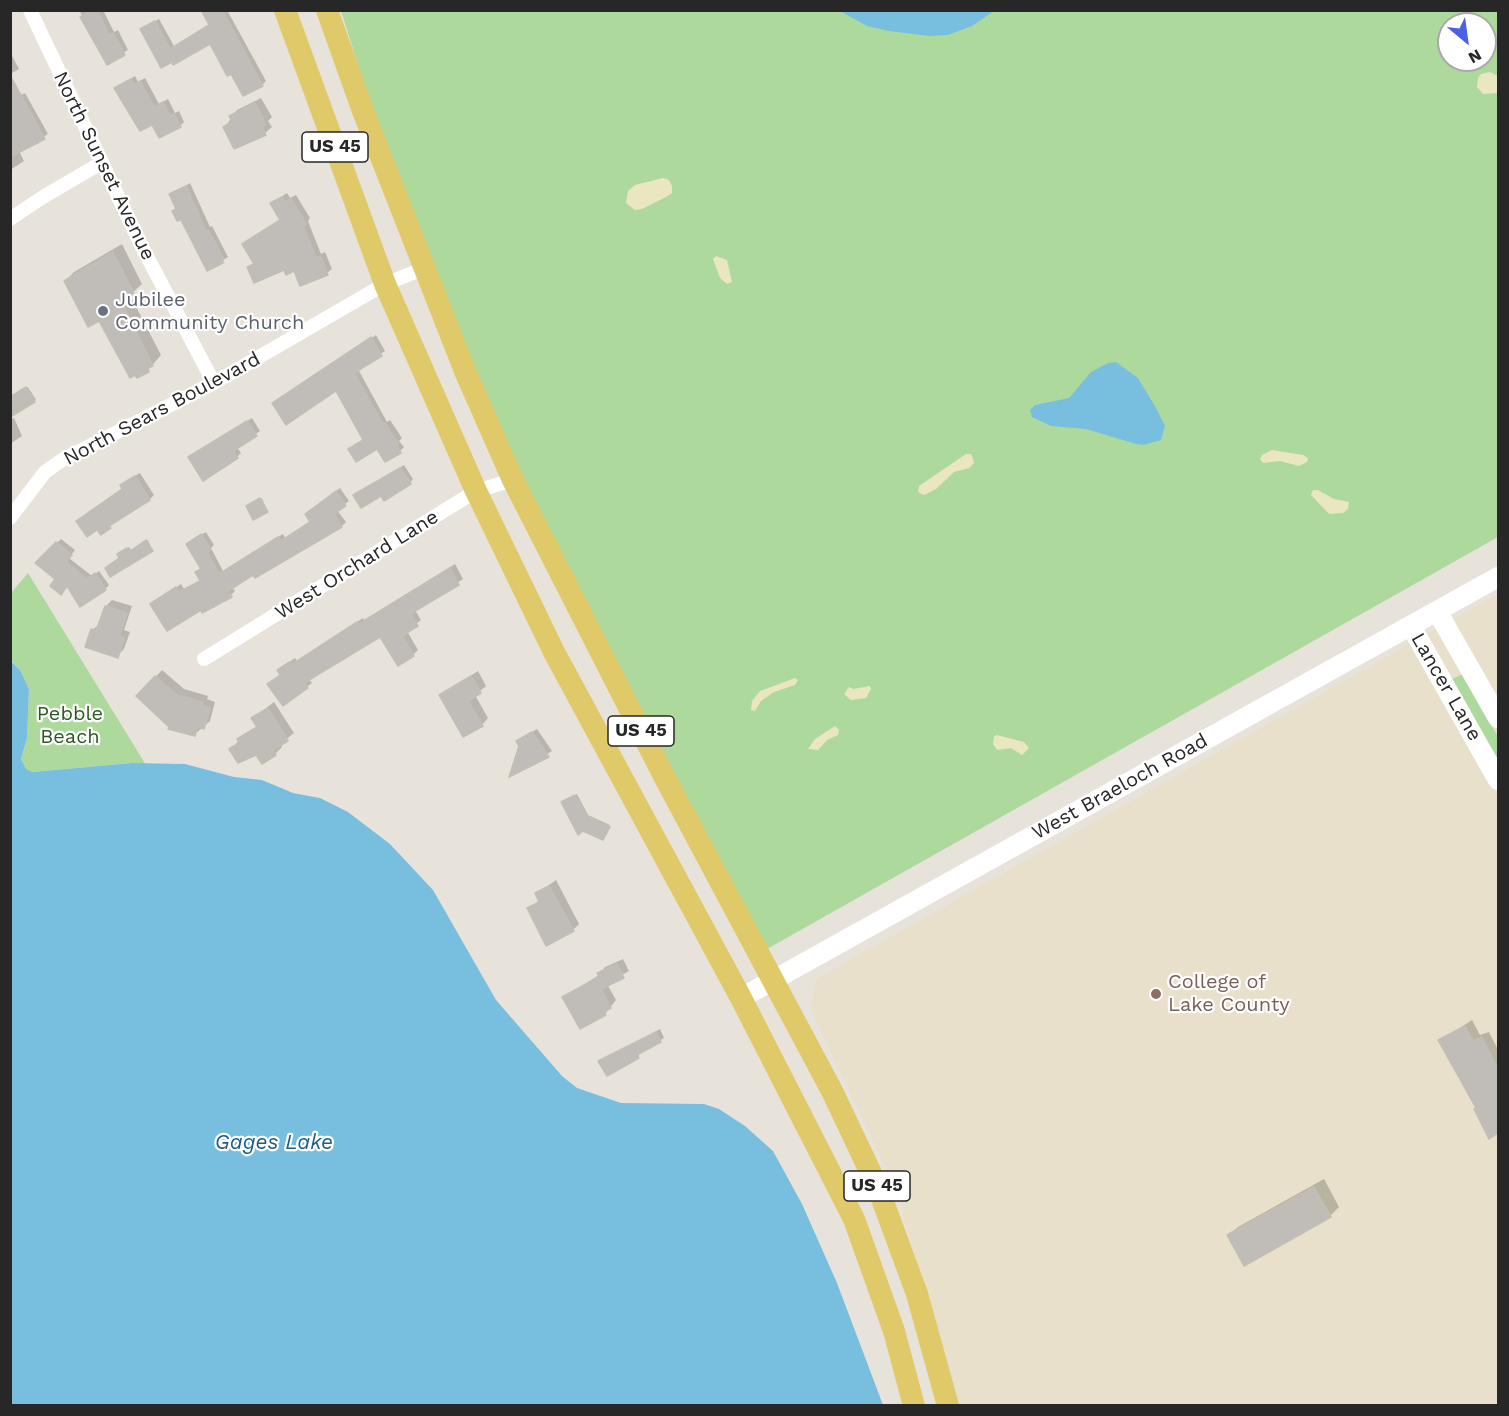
<!DOCTYPE html>
<style>
body{margin:0}
#map{position:relative;width:1509px;height:1416px;overflow:hidden;background:#e8e3da;font-family:"Work Sans",sans-serif}
canvas{display:block}
.frame{position:absolute;inset:0;border:12px solid #272727;pointer-events:none}
.north{position:absolute;left:1437px;top:12px;width:60px;height:60px;box-sizing:border-box;background:#fff;border:2px solid #a9a9a9;border-radius:50%;rotate:151deg;font-size:16px;font-weight:700;line-height:24px;text-align:center;color:#272727}
.north::after{content:'';display:block;margin:auto;width:21px;height:27px;background:#4b60e4;clip-path:polygon(50% 0,100% 100%,50% 72%,0 100%)}
</style>
<div id="map">
<canvas width="1509" height="1416"></canvas>
<div class="frame"></div>
<div class="north">N</div>
</div>
<script>
const c = document.querySelector('canvas').getContext('2d');
c.lineJoin = 'round';
function fill(path, color) {
  c.fillStyle = color;
  c.fill(path, 'evenodd');
}
function poly(rows) {
  const path = new Path2D();
  for (const r of rows) {
    path.moveTo(r[0], r[1]);
    for (let i = 2; i < r.length; i += 2) path.lineTo(r[i], r[i + 1]);
  }
  return path;
}
function strokePath(path, color, width, dash) {
  c.strokeStyle = color;
  c.lineWidth = width;
  c.lineCap = dash ? 'butt' : 'round';
  c.setLineDash(dash || []);
  c.stroke(path);
}
function write(font, color, halo, rows, align = 'center') {
  c.font = font + ' "Work Sans",sans-serif';
  c.lineWidth = 4.5;
  c.setLineDash([]);
  c.textBaseline = 'middle';
  c.strokeStyle = halo;
  c.fillStyle = color;
  for (const [text, x, y, turn = 0] of rows) {
    c.save();
    c.translate(x, y);
    c.rotate((+turn || 0) * Math.PI / 180);
    c.textAlign = isNaN(turn) ? turn : align;
    if (halo) c.strokeText(text, 0, 0);
    c.fillText(text, 0, 0);
    c.restore();
  }
}
fill(poly([
 [1498,594,1498,1405,957,1405,896,1190,811,1010,816,979]
]), '#e8e0cb');
fill(poly([
 [341,11,1498,11,1498,537,767,949,508,464,415,245],
 [1449,24,1485,24,1485,60,1449,60],
 [28,573,146,765,132,763,31,772,26,769,21,759,27,738,29,689,20,670,11,660,11,593],
 [1463,674,1498,737,1498,760,1452,679]
]), '#aed99c');
fill(poly([
 [1490,72,1498,76,1498,93,1483,94,1477,87,1478,78,1481,74],
 [663,178,669,180,672,186,672,193,666,197,642,209,635,210,626,203,628,191,635,185],
 [716,256,727,260,732,282,727,284,720,278,713,259],
 [1272,450,1303,455,1308,458,1307,462,1299,466,1280,461,1263,463,1260,459,1262,455],
 [966,454,971,454,973,459,974,463,969,468,954,472,936,489,924,495,918,492,919,486],
 [1313,490,1318,490,1334,499,1349,502,1348,509,1343,513,1329,514,1311,495],
 [795,678,798,680,795,685,774,692,761,701,755,711,751,710,752,701,760,691],
 [870,686,871,689,866,698,851,700,844,694,849,687,853,689],
 [835,726,839,730,838,735,827,740,818,750,808,749,815,739],
 [997,735,1024,742,1029,748,1022,755,1011,748,997,750,993,744,994,736]
]), '#eae6c0');
fill(poly([
 [840,11,994,11,972,26,948,35,929,36,889,31,867,26],
 [1116,362,1138,378,1156,408,1165,426,1161,440,1143,445,1136,444,1086,429,1051,426,1032,417,1030,410,1035,405,1069,398,1091,372,1108,363],
 [10,660,20,670,29,689,27,738,21,759,26,769,32,772,132,763,185,764,234,777,262,780,293,793,320,798,348,812,390,844,433,890,496,1000,562,1076,577,1088,621,1103,704,1104,719,1109,745,1126,773,1151,802,1204,837,1283,883,1405,11,1405]
]), '#78bfdf');
fill(poly([
 [79,10,103,10,114,32,118,30,128,50,107,63],
 [203,10,227,10,266,81,262,85,232,71,210,42,174,63,142,30,159,19,174,46,210,24],
 [10,52,19,69,10,74],
 [135,76,138,82,145,78,159,104,168,99,175,113,179,111,184,122,180,126,153,123,116,88],
 [25,93,48,134,19,151,24,161,10,170,12,100],
 [261,98,272,117,268,121,272,127,265,133,225,127,237,110],
 [190,183,210,227,212,226,228,257,208,269,170,195],
 [287,193,290,198,296,195,310,218,308,221,321,254,325,252,332,269,327,273,284,268,249,267,254,262,244,244,281,219,272,203],
 [122,244,142,284,130,295,161,355,148,370,65,281,74,272],
 [376,335,385,351,358,369,387,422,390,420,402,438,399,441,404,447,400,451,377,447,349,450,364,439,336,389,278,400],
 [28,387,36,400,34,401,17,393],
 [14,418,22,436,10,444,10,420],
 [252,418,260,431,237,447,241,453,237,457,194,453],
 [404,465,413,479,410,483,355,495],
 [140,473,154,495,150,499,113,521,110,527,98,528,77,521,124,488,122,485,126,481],
 [340,488,349,501,337,510,346,522,342,526,232,587,235,591,231,595,201,608,152,604,181,584,184,589,201,580,197,573,202,568,188,544,192,540,206,532,214,545,211,548,223,571,283,534,285,538,311,521,311,510],
 [262,498,267,511,249,505],
 [61,539,75,550,69,558,92,576,99,571,109,585,105,589,68,585,37,563],
 [148,540,152,550,111,575,121,558,120,553,129,547,132,551],
 [455,564,463,579,415,610,421,620,407,631,418,650,414,654,398,664,380,635,309,679,312,683,307,687,269,684,281,674,284,666,295,658,297,661,363,618,364,620],
 [112,600,132,606,124,630,130,632,124,649,117,656,92,630,100,624,106,606],
 [162,670,184,689,208,696,207,699,215,702,210,721,194,735,170,726,138,696],
 [478,671,486,686,475,695,488,718,482,725,441,695],
 [274,702,294,733,280,744,282,747,275,754,231,749,246,733,258,726,253,718],
 [537,729,552,751,511,774,521,746,518,741],
 [577,794,588,815,610,825,603,838,564,801],
 [556,880,579,924,573,930,528,909,540,900,537,894],
 [623,959,629,971,607,984,616,1000,605,1014,564,997,599,975,605,967],
 [1472,1020,1480,1035,1489,1032,1498,1050,1498,1131,1490,1136,1478,1108,1440,1041],
 [660,1029,664,1038,641,1051,638,1057,600,1062],
 [1324,1179,1339,1207,1330,1216,1229,1235,1238,1227]
]), '#0003');
const building = poly([
 [92,10,97,10,109,35,113,33,125,55,107,65,80,17,92,10],
 [201,10,222,10,263,86,243,96,231,74,227,76,210,44,173,65,172,62,161,68,140,29,155,21,170,49,209,25,201,10],
 [10,75,45,139,10,157,10,75],
 [131,79,134,85,140,81,154,107,163,102,170,116,174,114,181,127,159,138,152,125,140,131,114,88,131,79],
 [255,103,266,125,262,127,266,135,234,149,223,127,232,122,229,116,255,103],
 [186,186,206,231,209,231,223,258,223,263,207,271,181,220,177,221,172,211,176,209,169,194,186,186],
 [282,197,285,202,291,199,306,224,303,226,316,258,321,256,328,275,300,286,294,271,286,275,284,270,254,283,247,267,254,264,242,244,280,220,270,203,282,197],
 [113,252,134,294,121,301,153,366,148,368,149,372,137,378,135,375,130,378,99,321,88,327,64,281,113,252],
 [371,337,382,356,354,373,383,424,385,423,398,444,396,445,401,453,385,462,377,449,356,462,348,449,363,440,336,391,286,425,272,403,371,337],
 [26,387,35,402,10,417,10,397,26,387],
 [247,421,257,436,233,451,238,458,203,481,188,457,247,421],
 [400,468,411,484,384,501,381,496,361,508,353,495,400,468],
 [135,476,150,500,109,526,111,528,101,535,97,530,87,537,76,521,122,489,120,485,135,476],
 [336,491,346,506,334,514,342,527,255,578,253,575,228,591,232,597,202,613,201,610,167,631,150,604,176,587,179,592,200,581,195,572,201,569,186,544,201,534,211,550,207,552,219,574,278,537,281,541,310,522,305,514,336,491],
 [260,498,268,512,253,520,246,506,260,498],
 [146,540,153,551,110,577,105,568,119,558,117,554,127,548,130,551,146,540],
 [56,542,72,555,66,562,87,579,95,573,106,590,80,607,67,586,61,595,50,586,55,579,35,563,56,542],
 [450,568,459,585,410,614,418,626,402,636,414,656,398,666,380,637,304,683,308,688,283,706,267,684,280,675,277,670,289,662,291,665,357,622,359,624,450,568],
 [105,606,127,613,119,636,124,638,118,658,85,647,91,629,96,631,105,606],
 [155,676,177,695,203,702,202,706,210,708,204,729,197,727,195,736,168,729,169,727,136,696,155,676],
 [471,676,481,693,468,701,483,726,463,737,439,695,471,676],
 [268,708,288,741,273,750,276,755,262,764,256,755,238,763,229,749,239,743,237,739,257,727,251,718,268,708],
 [532,732,549,757,509,777,519,746,516,741,532,732],
 [575,795,587,816,610,827,603,840,583,831,578,835,561,802,575,795],
 [549,886,574,931,546,946,527,908,539,902,535,893,549,886],
 [617,964,624,978,601,989,611,1008,604,1012,606,1015,580,1029,562,997,599,977,597,973,617,964],
 [1465,1026,1473,1041,1482,1037,1498,1069,1498,1133,1489,1139,1474,1109,1476,1108,1438,1040,1465,1026],
 [656,1032,661,1042,637,1055,639,1058,607,1076,598,1061,656,1032],
 [1314,1187,1331,1217,1244,1266,1227,1235,1314,1187]
]);
fill(building, '#c0bcb7');
strokePath(building, '#c3beb4', 1.5);
strokePath(poly([
 [30,10,142,247,214,383],
 [10,219,43,197,101,163],
 [10,518,45,472,62,460,214,383,385,284,425,268],
 [204,659,476,491,513,480]
]), '#fff', 14);
strokePath(poly([
 [1437,611,1498,718],
 [1411,626,1498,780],
 [741,998,1498,577]
]), '#fff', 20);
strokePath(poly([
 [285,10,385,284,476,491,554,652,741,998,854,1219,894,1331,914,1406],
 [327,10,363,111,465,371,513,480,665,778,832,1091,878,1188,917,1294,948,1406]
]), '#dfc968', 22);
for (const [x, y, r, color] of [
 [103,311,6,"#6b7280"],
 [1156,994,6,"#8d6e63"]
]) {
  const dot = new Path2D();
  dot.arc(x, y, r, 0, 2 * Math.PI);
  c.fillStyle = color;
  c.fill(dot);
  strokePath(dot, '#fff', 2);
}
for (const [x, y, w] of [
 [335,147,66],
 [641,731,66],
 [877,1186,66]
]) {
  const box = new Path2D();
  box.roundRect(x - w / 2, y - 15, w, 30, 4.5);
  c.fillStyle = '#fff';
  c.fill(box);
  strokePath(box, '#272727', 1.5);
}
write('bold 18px', '#272727', null, [
 ["US 45",335,147],
 ["US 45",641,731],
 ["US 45",877,1186]
]);
write('20px', '#272727', '#fff', [
 ["North Sunset Avenue",104,166,64],
 ["North Sears Boulevard",162,409,-28],
 ["West Orchard Lane",357,565,-32],
 ["Lancer Lane",1446,687,60],
 ["West Braeloch Road",1120,787,-29]
]);
write('20px', '#5b616d', '#fff', [
 ["Jubilee",115,300],
 ["Community Church",115,323]
], 'left');
write('20px', '#2a5a21', '#fff', [
 ["Pebble",70,714],
 ["Beach",70,737]
]);
write('20px', '#785e54', '#fff', [
 ["College of",1168,982],
 ["Lake County",1168,1005]
], 'left');
write('italic 21px', '#1c5c86', '#fff', [
 ["Gages Lake",274,1143]
]);
</script>
